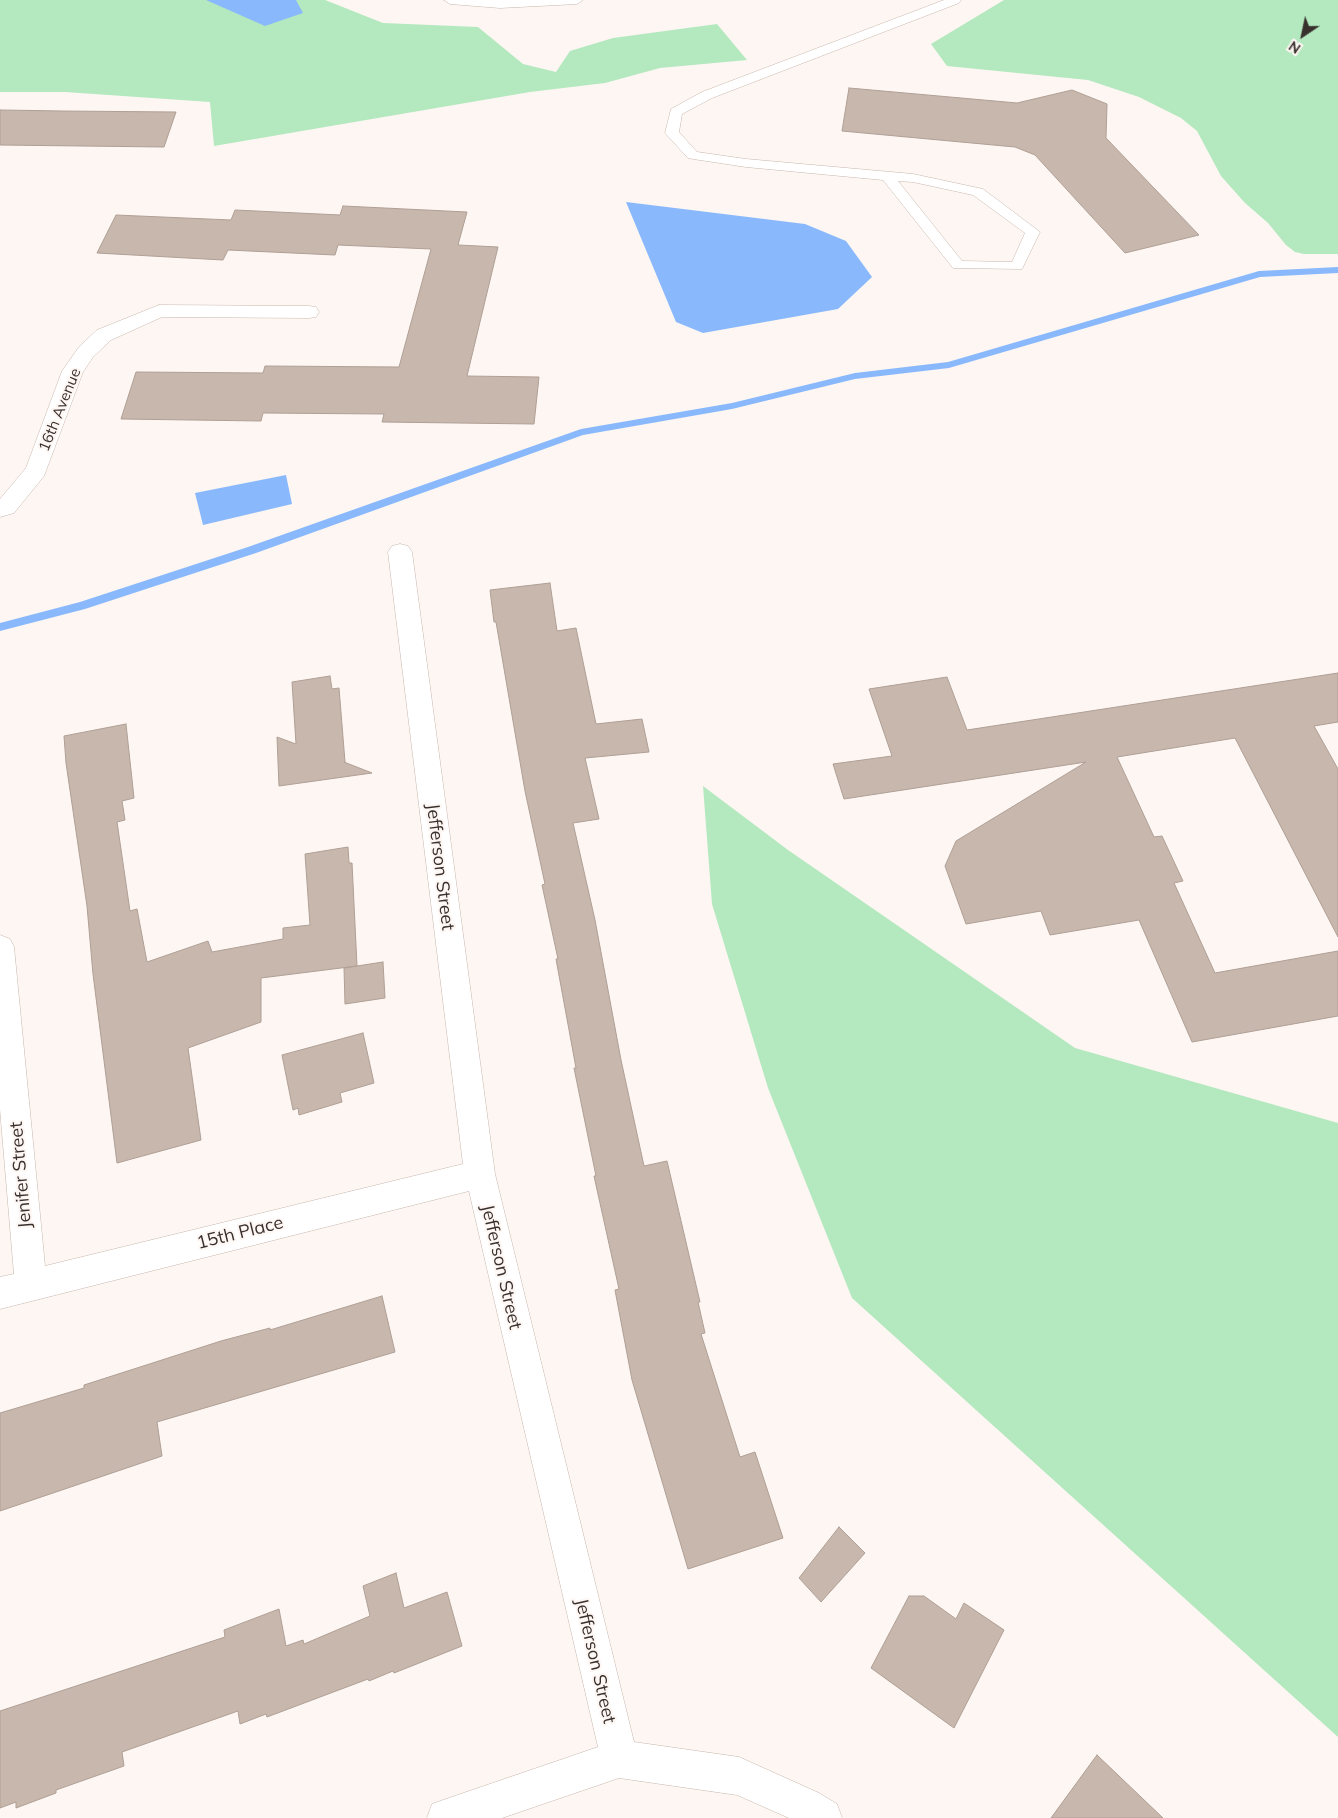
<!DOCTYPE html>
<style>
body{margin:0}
#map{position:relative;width:1338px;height:1818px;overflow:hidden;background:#fdf6f2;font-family:Mulish,sans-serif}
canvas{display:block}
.north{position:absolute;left:1278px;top:10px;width:50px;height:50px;-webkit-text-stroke:4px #fdf6f2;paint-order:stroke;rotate:214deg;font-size:14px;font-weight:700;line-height:20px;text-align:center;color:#37302d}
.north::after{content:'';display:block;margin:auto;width:18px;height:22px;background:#37302d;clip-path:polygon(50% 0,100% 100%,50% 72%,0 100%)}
</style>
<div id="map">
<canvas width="1338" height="1818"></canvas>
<div class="north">N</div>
</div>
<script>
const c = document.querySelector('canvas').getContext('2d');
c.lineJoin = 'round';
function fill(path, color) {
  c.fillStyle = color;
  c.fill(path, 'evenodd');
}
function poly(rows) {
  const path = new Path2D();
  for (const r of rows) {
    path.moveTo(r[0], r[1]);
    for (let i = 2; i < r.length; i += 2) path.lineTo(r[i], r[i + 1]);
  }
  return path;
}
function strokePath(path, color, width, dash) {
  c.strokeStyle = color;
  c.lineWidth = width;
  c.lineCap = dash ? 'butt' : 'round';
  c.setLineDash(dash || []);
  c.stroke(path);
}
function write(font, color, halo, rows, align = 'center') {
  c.font = font + ' Mulish,sans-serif';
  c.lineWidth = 4;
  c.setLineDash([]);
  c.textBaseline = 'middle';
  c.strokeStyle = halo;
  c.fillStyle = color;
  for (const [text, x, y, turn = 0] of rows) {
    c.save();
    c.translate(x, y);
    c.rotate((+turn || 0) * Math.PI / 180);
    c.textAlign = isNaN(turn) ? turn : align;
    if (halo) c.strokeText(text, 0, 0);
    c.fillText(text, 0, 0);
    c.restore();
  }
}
fill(poly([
 [0,0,325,0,383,23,478,27,523,64,556,72,570,51,613,38,717,24,747,60,660,68,605,83,530,92,214,146,210,102,65,92,0,92],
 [1004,0,1338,0,1338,254,1304,254,1295,252,1286,245,1268,223,1245,203,1221,176,1197,131,1181,118,1139,97,1088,80,947,66,931,44],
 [703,786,788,850,1075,1048,1338,1123,1338,1737,852,1298,768,1088,712,904]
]), '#b4e8bf');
fill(poly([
 [206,0,296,0,303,13,265,26],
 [626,202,805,224,846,241,872,277,838,309,703,333,676,322],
 [286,475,292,504,203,525,195,493]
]), '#89b9fc');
fill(poly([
 [1338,267,1338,273,1260,277,949,368,855,379,732,409,583,435,256,553,85,609,0,631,0,623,80,602,248,547,581,429,732,403,855,373,948,362,1259,271,1338,267]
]), '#89b9fc');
const building = poly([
 [849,88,1017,103,1072,90,1107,104,1106,138,1199,235,1125,253,1035,155,1015,147,842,131,849,88],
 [0,110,62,111,176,112,164,147,0,145,0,110],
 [343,206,467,212,458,245,498,247,467,376,539,377,534,424,382,422,384,414,263,413,261,421,121,419,136,372,263,373,265,366,399,367,431,249,338,245,335,255,228,250,223,260,97,253,116,215,231,220,235,210,340,215,343,206],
 [550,583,557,631,576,628,596,724,642,719,649,752,585,758,599,819,573,823,595,920,621,1060,644,1166,667,1161,700,1302,698,1302,705,1333,701,1334,740,1457,755,1452,783,1538,688,1569,632,1380,615,1290,619,1289,594,1176,596,1176,574,1068,576,1068,556,959,558,959,542,885,545,884,525,791,496,622,494,622,490,590,550,583],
 [1338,673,1338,722,1314,726,1338,769,1338,937,1235,738,1117,757,1154,837,1162,836,1183,881,1174,883,1215,973,1338,951,1338,1016,1192,1042,1139,920,1050,935,1041,911,966,924,945,866,956,841,1086,762,844,799,833,764,892,756,869,689,947,677,967,730,1338,673],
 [330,676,332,689,339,688,345,762,344,762,372,773,279,786,277,737,296,744,292,682,330,676],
 [126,724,134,798,122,801,125,820,117,822,130,911,137,909,147,962,208,941,212,952,283,939,283,928,310,925,305,854,348,847,349,863,352,863,357,966,261,978,261,1022,188,1048,201,1140,117,1163,93,974,87,906,66,763,64,736,126,724],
 [383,962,385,998,345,1004,344,968,383,962],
 [363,1033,374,1083,340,1093,342,1102,299,1115,298,1108,293,1110,282,1055,363,1033],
 [382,1296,395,1352,157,1422,162,1456,0,1511,0,1413,84,1388,84,1385,221,1341,270,1328,270,1330,382,1296],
 [839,1527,865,1553,821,1602,799,1578,839,1527],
 [396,1573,404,1608,447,1592,462,1646,394,1673,393,1671,369,1681,368,1679,267,1717,266,1714,240,1724,238,1711,122,1752,124,1766,56,1790,56,1793,16,1808,16,1802,0,1808,0,1711,225,1637,224,1630,279,1609,286,1646,303,1640,304,1644,370,1616,363,1586,396,1573],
 [909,1596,924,1596,956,1619,964,1603,1004,1630,954,1728,871,1668,909,1596],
 [1097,1755,1163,1818,1051,1818,1097,1755]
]);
fill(building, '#c8b7ad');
strokePath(building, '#af9f95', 1);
const lane = poly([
 [444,0,583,0,577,4,500,8,450,4,444,0],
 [944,0,961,0,959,3,712,98,682,114,679,132,697,152,746,159,913,174,983,189,1040,232,1022,269,953,268,883,180,746,167,693,159,688,158,665,133,671,109,702,92,944,0],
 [898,181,913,182,973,195,1025,233,1012,262,962,261,898,181]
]);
const street = poly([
 [159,305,309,306,316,307,319,312,316,317,309,318,162,317,111,340,93,357,83,372,44,476,14,513,0,517,0,499,26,468,62,371,79,347,97,330,159,305],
 [400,544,408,546,412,552,495,1174,634,1742,739,1757,819,1793,837,1804,842,1818,789,1818,737,1795,619,1778,502,1818,427,1818,432,1804,446,1799,598,1747,469,1191,0,1309,0,1277,14,1274,0,1109,0,935,10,939,14,947,45,1266,463,1164,388,552,392,546,400,544]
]);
strokePath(lane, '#c8b7ad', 1);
strokePath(street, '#c8b7ad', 1);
fill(lane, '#fff');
fill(street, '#fff');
write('15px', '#37302d', '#fdf6f2', [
 ["16th Avenue",60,410,-68]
]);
write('18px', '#37302d', '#fdf6f2', [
 ["Jefferson Street",440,867,83],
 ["Jenifer Street",21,1175,-95],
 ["15th Place",240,1233,-14],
 ["Jefferson Street",501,1267,77],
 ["Jefferson Street",595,1661,77]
]);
</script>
